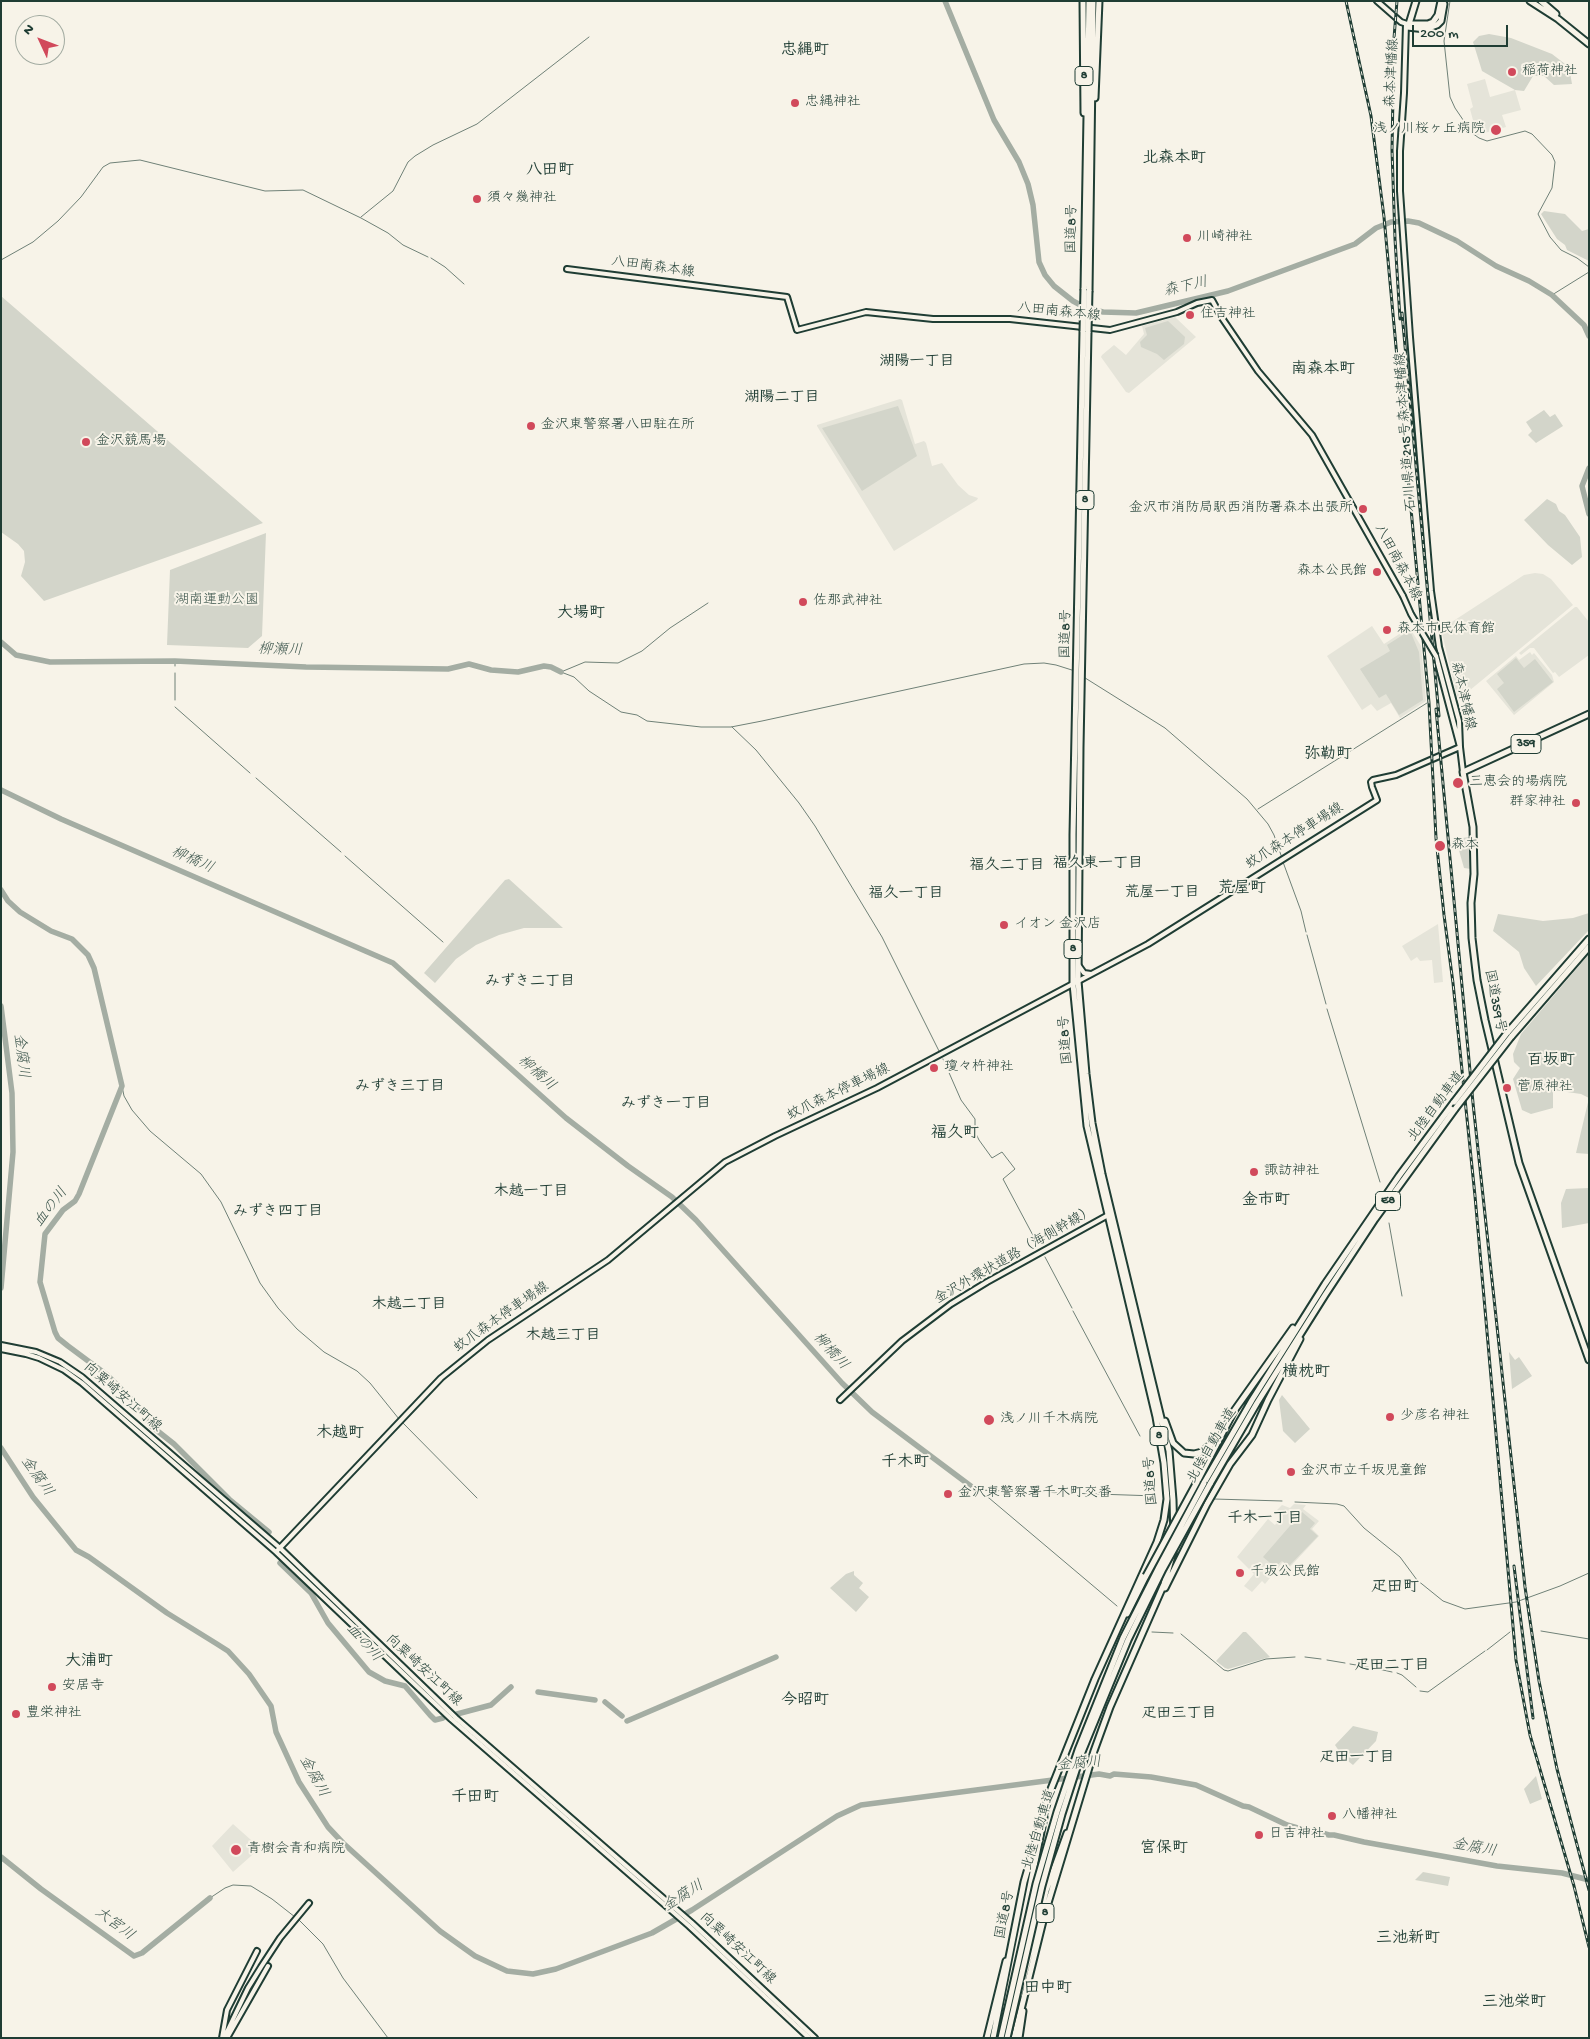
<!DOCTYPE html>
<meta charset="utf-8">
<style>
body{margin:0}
#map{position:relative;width:1590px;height:2039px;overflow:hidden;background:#f7f3e8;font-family:"Gochi Hand",sans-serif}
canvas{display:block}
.frame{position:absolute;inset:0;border:2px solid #1f3d34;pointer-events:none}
.north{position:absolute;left:15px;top:15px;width:50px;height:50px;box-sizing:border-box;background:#f7f3e8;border:1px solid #a1aaa0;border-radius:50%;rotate:313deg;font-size:14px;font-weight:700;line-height:20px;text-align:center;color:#1f3d34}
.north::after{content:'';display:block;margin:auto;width:18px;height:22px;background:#d1495b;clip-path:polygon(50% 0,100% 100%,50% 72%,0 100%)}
.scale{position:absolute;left:1412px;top:25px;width:96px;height:22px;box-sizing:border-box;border:2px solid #1f3d34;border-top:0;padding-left:6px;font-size:15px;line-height:18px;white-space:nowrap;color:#1f3d34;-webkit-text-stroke:4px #f7f3e8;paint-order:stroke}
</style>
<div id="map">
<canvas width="1590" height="2039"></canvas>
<div class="frame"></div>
<div class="north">N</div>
<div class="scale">200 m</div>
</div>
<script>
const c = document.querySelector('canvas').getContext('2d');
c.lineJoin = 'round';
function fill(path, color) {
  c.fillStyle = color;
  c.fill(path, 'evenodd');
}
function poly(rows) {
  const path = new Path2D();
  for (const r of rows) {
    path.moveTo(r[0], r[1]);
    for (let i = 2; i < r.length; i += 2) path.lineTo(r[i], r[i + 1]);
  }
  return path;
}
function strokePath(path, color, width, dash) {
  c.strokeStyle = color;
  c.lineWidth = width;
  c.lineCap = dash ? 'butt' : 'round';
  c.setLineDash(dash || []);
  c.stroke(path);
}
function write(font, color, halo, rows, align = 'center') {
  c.font = font + ' "Gochi Hand","Klee One",sans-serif';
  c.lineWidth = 4;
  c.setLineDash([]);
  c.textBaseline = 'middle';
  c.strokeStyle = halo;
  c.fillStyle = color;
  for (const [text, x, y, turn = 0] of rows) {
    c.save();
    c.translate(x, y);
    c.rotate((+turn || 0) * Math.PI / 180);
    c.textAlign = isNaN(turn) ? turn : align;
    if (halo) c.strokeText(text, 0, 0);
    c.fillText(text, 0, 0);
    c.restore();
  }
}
fill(poly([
 [1485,79,1490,97,1515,90,1521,110,1502,115,1506,127,1477,135,1470,109,1473,107,1467,84],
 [1175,317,1196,337,1129,393,1126,392,1101,357,1102,355,1114,345,1126,355,1144,334,1142,326],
 [900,399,902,400,915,444,924,441,926,443,932,466,942,463,958,485,969,495,978,498,977,500,894,551,817,426,817,425],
 [1535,573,1543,574,1551,579,1573,605,1458,700,1441,629,1524,575],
 [1575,607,1577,607,1589,622,1589,655,1559,677,1555,672,1553,673,1534,648,1530,648,1521,655,1519,653],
 [1372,626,1384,644,1407,629,1411,630,1421,646,1426,701,1400,718,1391,703,1377,711,1371,704,1362,710,1327,656],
 [1530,652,1532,655,1534,653,1552,675,1554,682,1514,715,1486,681,1516,656,1519,660],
 [1438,924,1443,982,1434,983,1432,960,1420,961,1417,957,1411,961,1402,946],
 [1294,1504,1306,1505,1303,1509,1319,1521,1312,1529,1319,1536,1289,1568,1283,1562,1265,1584,1262,1581,1252,1592,1244,1586,1254,1574,1237,1557,1268,1519,1275,1525,1282,1516,1277,1510,1282,1505,1290,1508],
 [233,1824,260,1848,233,1872,212,1846]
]), '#e5e4d9');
fill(poly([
 [1489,34,1511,38,1552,54,1569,67,1572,84,1554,85,1544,76,1533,76,1524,91,1515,90,1482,71,1473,42,1479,36],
 [1544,211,1565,214,1582,231,1589,229,1589,261,1567,250,1565,245,1557,239,1541,214],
 [1,296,135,412,263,523,44,601,21,576,25,562,24,551,18,544,1,532],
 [1168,321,1185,337,1184,344,1164,360,1157,354,1141,347,1140,342,1147,335,1145,328],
 [898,406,917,456,862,491,822,428],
 [1544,410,1550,417,1555,414,1563,426,1536,443,1528,435,1532,431,1526,422],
 [1547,499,1556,504,1559,511,1565,515,1580,537,1582,557,1572,565,1548,545,1524,520],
 [266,533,262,636,248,648,167,645,170,570],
 [1406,633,1411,633,1419,652,1423,700,1399,715,1386,694,1379,698,1360,669,1390,651,1387,645],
 [1516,658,1524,668,1535,659,1553,682,1514,712,1497,689,1504,683,1497,674],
 [1471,837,1470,866,1471,869,1464,868,1458,847,1461,847,1461,842,1457,842,1461,838],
 [509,879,563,928,524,928,499,935,476,945,456,959,435,983,424,973,505,880],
 [1589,913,1589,930,1536,986,1524,968,1519,952,1493,931,1498,914,1543,921,1573,918],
 [1589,954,1588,989,1589,991,1589,1154,1576,1153,1589,1098,1581,1094,1553,1090,1553,1108,1531,1114,1522,1110,1513,1079,1520,1068,1514,1062,1513,1054,1521,1034],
 [1589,1188,1589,1223,1562,1228,1561,1203,1566,1189],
 [1509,1352,1515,1360,1519,1357,1532,1376,1512,1389],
 [1282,1395,1310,1429,1295,1443,1283,1431,1279,1400],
 [1302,1512,1315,1523,1310,1529,1318,1536,1289,1566,1282,1561,1275,1567,1263,1557],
 [854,1571,854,1575,863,1583,859,1588,869,1597,856,1612,830,1588,846,1574],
 [1243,1632,1246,1632,1270,1657,1228,1669,1225,1668,1216,1661],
 [1353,1726,1378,1732,1376,1741,1353,1765,1343,1757,1335,1745],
 [1536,1776,1542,1799,1530,1804,1524,1789],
 [1423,1872,1450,1877,1448,1886,1415,1880]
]), '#d3d5ca');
strokePath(poly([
 [1450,1,1444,41,1450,97,1455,108,1472,133,1479,138,1487,141,1525,131,1532,134,1552,155,1555,162,1552,188,1538,214,1539,216,1550,237,1561,250,1577,258,1589,267],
 [361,217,393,191,408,162,415,156,433,145,477,124,589,37],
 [431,258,445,267,464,284],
 [1,260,33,242,58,221,81,197,103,167,110,163,140,160,265,191,303,190,361,218,388,233,403,245,428,257],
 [1552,295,1589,272],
 [175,666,175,661],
 [561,672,574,677,589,691,621,712,637,715,647,721,701,727,731,727,762,721,1024,664,1044,663,1056,665,1075,671],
 [561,672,585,662,618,663,642,651,670,628,708,603],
 [1082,676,1165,728,1247,799,1268,824,1274,835,1282,858],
 [175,700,175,673],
 [175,707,250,773],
 [732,727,756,750,799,803,815,826,882,937,939,1051],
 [256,778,341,852],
 [1258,809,1427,703],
 [345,856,443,942],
 [1283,862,1301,911,1306,932],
 [1307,935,1326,1004],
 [1327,1009,1380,1182],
 [943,1059,961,1100,975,1119,975,1132,979,1140,992,1158,1002,1152,1015,1169,1003,1179,1036,1241],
 [122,1086,124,1096,132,1110,150,1131,201,1174,221,1202,260,1283,278,1308,297,1329,324,1352,357,1371,370,1383,399,1419],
 [1389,1223,1402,1296],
 [1045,1257,1072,1308],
 [1073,1311,1140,1436],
 [402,1422,477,1498],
 [976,1490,989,1498,1117,1606],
 [977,1490,1156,1496],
 [1214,1499,1282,1501],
 [1295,1502,1337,1504,1344,1506,1364,1528,1400,1557,1417,1580,1443,1601,1465,1609,1516,1602,1560,1586,1589,1573],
 [1541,1631,1589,1639],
 [1152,1632,1173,1633],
 [1181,1634,1224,1670,1228,1671,1266,1659,1295,1657],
 [1487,1650,1510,1632],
 [1305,1657,1321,1659],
 [1327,1660,1345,1663],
 [1350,1664,1368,1667],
 [1374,1668,1392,1672],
 [1397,1673,1402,1675,1416,1687],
 [1420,1691,1428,1692,1485,1651],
 [210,1898,225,1888,233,1885,251,1886,272,1899,295,1917],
 [298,1919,323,1944,343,1978,388,2038]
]), '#6f8077', 1);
strokePath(poly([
 [945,1,994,120,1019,162,1028,184,1033,205,1039,262,1045,275,1054,286,1073,301,1086,308,1103,312,1136,313,1228,291,1355,244,1376,228,1391,222,1408,221,1419,223,1457,241,1496,266,1529,281,1552,295,1584,325,1589,336],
 [1589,468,1582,486,1589,514],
 [1,642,16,655,50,662,175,661,306,667,448,669,469,664,491,670,518,672,544,666,551,667,561,672],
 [1,790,61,819,393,963,566,1118,628,1166,672,1197,696,1220,842,1383,872,1412,976,1490],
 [1,890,8,901,20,912,51,931,72,939,88,955,94,968,122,1086,79,1194,75,1201,63,1210,45,1234,40,1282,55,1332,58,1338,68,1346,107,1375,143,1411,150,1425,174,1444,229,1499,269,1532],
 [1,1006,12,1093,13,1152,1,1288],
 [1,1448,33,1497,76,1550,89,1557,167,1613,217,1644,228,1651,249,1674,271,1706,276,1732,299,1782,328,1827,343,1843,440,1931,475,1956,507,1971,533,1974,556,1969,652,1933,692,1910,837,1816,861,1805,1099,1774,1110,1776,1114,1774,1151,1777,1196,1785,1243,1806,1249,1807,1287,1825,1312,1832,1315,1831,1329,1835,1334,1835,1364,1842,1497,1866,1562,1873,1589,1880],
 [280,1563,311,1593,328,1623,369,1672,385,1681,405,1686,430,1715,435,1720,443,1718],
 [538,1692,595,1700],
 [605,1702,622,1716],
 [457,1714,491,1705,511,1687],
 [627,1721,776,1657],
 [1,1857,41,1889,134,1956,142,1953,210,1898]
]), '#a4ada3', 5.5);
const secondary = poly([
 [1377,1,1401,22,1407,24],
 [567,269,787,297,797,330,866,312,933,319,1010,319,1110,330,1177,312,1197,303,1212,300,1222,318,1258,371,1312,435,1403,596],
 [1436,656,1460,747,1463,772],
 [1079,966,1084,973,1091,974],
 [1,1345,36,1352,60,1362,82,1377,280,1548,456,1718,692,1923,815,2038],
 [1,1349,26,1354,39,1358,64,1370,82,1383,276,1552,451,1719,689,1926,809,2038],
 [840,1400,902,1341,951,1304,987,1282,1110,1214],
 [276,1552,441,1378,488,1340,608,1260,725,1162,775,1136,877,1088,1148,944,1377,800,1372,787,1371,782,1373,780,1396,775,1460,747,1459,721,1439,647,1431,591,1410,337,1400,191,1400,151,1404,93,1406,24],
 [222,2038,227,2010,257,1951],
 [224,2038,248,1988,261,1967,280,1938,309,1903],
 [227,2038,268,1966]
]);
const highway = poly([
 [1083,1,1084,113],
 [1416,1,1409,24,1428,24,1433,22,1438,15,1441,1],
 [1530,1,1558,19,1589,44],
 [1541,1,1556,14],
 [1407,27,1426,29,1437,25,1441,21,1444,4],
 [1095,98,1099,1],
 [1084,289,1089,1],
 [1089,291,1093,1],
 [1088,332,1080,747,1078,981,1086,1074,1092,1123,1102,1174,1169,1451,1173,1500,1174,1539],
 [1589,714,1463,772,1473,827,1474,874,1471,903,1472,938,1477,980,1485,1020,1519,1163,1589,1360],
 [1507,1033,1589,939],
 [1511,1037,1589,947],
 [1165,1421,1173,1443,1184,1453,1194,1454,1202,1452,1215,1441],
 [1197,1482,1234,1411,1293,1328],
 [1204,1483,1252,1400,1325,1284,1399,1176,1454,1102],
 [1210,1484,1257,1403,1325,1295,1375,1219,1455,1109],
 [1165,1588,1207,1504,1230,1464,1252,1435,1268,1400,1300,1339],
 [1127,1614,1146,1576],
 [1019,1995,1046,1891,1067,1833],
 [1006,2007,1044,1817],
 [987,2038,1006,1961],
 [993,2038,1024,1882,1051,1789,1095,1679,1157,1542,1164,1520,1167,1499,1164,1463,1156,1417,1087,1126,1073,984,1073,834,1083,331],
 [1014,2038,1045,1913,1094,1751,1110,1707,1164,1584,1173,1552],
 [1019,2038,1023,2011]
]);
strokePath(secondary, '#1f3d34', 8);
strokePath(highway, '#1f3d34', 9);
strokePath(secondary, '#f7f3e8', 4);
strokePath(highway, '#f7f3e8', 5);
const rail = poly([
 [1346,1,1371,116,1384,217,1429,703,1436,838,1444,915,1453,983,1475,1196,1516,1660,1530,1735,1574,1886,1589,1947],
 [1397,1,1394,38,1392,150,1395,239,1400,319],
 [1402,313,1439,716],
 [1436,709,1473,1103,1525,1587,1539,1681,1557,1769,1589,1890],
 [1514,1566,1533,1718]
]);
strokePath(rail, '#1f3d34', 3);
strokePath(rail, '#f7f3e8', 1, [4]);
const secondaryBridge = poly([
 [1403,596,1411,614,1436,656]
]);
const highwayBridge = poly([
 [1083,331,1084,289],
 [1088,332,1089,291],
 [1454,1102,1507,1033],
 [1455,1109,1511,1037],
 [1146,1576,1197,1482],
 [1001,2038,1036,1884,1057,1812,1078,1750,1123,1638,1159,1567,1204,1483],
 [1007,2038,1042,1886,1062,1814,1082,1752,1128,1640,1163,1569,1210,1484]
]);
strokePath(secondaryBridge, '#1f3d34', 8, []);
strokePath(highwayBridge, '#1f3d34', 9, []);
strokePath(secondaryBridge, '#f7f3e8', 4);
strokePath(highwayBridge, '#f7f3e8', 5);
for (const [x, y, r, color] of [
 [1512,72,5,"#d1495b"],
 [795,103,5,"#d1495b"],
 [1496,130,6,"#d1495b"],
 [477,199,5,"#d1495b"],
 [1187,238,5,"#d1495b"],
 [1190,315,5,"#d1495b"],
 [531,426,5,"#d1495b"],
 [86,442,5,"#d1495b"],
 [1363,509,5,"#d1495b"],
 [1377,572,5,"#d1495b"],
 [803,602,5,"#d1495b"],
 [1387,630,5,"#d1495b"],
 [1458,783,6,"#d1495b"],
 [1576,803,5,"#d1495b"],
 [1440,846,6,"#d1495b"],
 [1004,925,5,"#d1495b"],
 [934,1068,5,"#d1495b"],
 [1507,1088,5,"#d1495b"],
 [1254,1172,5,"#d1495b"],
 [1390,1417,5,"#d1495b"],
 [989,1420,6,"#d1495b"],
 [1291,1472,5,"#d1495b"],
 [948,1494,5,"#d1495b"],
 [1240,1573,5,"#d1495b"],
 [52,1687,5,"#d1495b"],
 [16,1714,5,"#d1495b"],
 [1332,1816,5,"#d1495b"],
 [1259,1835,5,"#d1495b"],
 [236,1850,6,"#d1495b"]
]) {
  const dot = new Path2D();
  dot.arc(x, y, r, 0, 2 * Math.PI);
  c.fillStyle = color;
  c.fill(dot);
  strokePath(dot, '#f7f3e8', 2);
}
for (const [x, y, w] of [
 [1084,76,18],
 [1085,500,18],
 [1526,744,30],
 [1073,949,18],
 [1388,1201,25],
 [1159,1436,18],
 [1045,1913,18]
]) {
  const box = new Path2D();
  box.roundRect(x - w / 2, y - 9.5, w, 19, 4);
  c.fillStyle = '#f7f3e8';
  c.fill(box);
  strokePath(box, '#1f3d34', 1);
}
write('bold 12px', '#1f3d34', null, [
 ["8",1084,76],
 ["8",1085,500],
 ["359",1526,744],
 ["8",1073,949],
 ["E8",1388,1201],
 ["8",1159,1436],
 ["8",1045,1913]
]);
write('14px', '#1f3d34', '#f7f3e8', [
 ["稲荷神社",1522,72],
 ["忠縄神社",805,103],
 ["浅ノ川桜ヶ丘病院",1485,130,"right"],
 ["須々幾神社",487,199],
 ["川崎神社",1197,238],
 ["住吉神社",1200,315],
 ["金沢東警察署八田駐在所",541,426],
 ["金沢競馬場",96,442],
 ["金沢市消防局駅西消防署森本出張所",1353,509,"right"],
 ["森本公民館",1367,572,"right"],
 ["佐那武神社",813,602],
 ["森本市民体育館",1397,630],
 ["三恵会的場病院",1469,783],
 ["群家神社",1566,803,"right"],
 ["森本",1451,846],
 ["イオン 金沢店",1014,925],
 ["瓊々杵神社",944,1068],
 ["菅原神社",1517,1088],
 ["諏訪神社",1264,1172],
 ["少彦名神社",1400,1417],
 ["浅ノ川千木病院",1000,1420],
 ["金沢市立千坂児童館",1301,1472],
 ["金沢東警察署千木町交番",958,1494],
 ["千坂公民館",1250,1573],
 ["安居寺",62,1687],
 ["豊栄神社",26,1714],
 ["八幡神社",1342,1816],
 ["日吉神社",1269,1835],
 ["青樹会青和病院",247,1850]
], 'left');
write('14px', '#1f3d34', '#f7f3e8', [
 ["森本津幡線",1393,73,-87],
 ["国道8号",1073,229,-89],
 ["八田南森本線",653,268,8],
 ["八田南森本線",1059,313,6],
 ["石川県道215号森本津幡線",1407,432,-94],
 ["八田南森本線",1397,563,62],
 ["国道8号",1067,634,-89],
 ["森本津幡線",1462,696,77],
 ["蚊爪森本停車場線",1295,837,-32],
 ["国道359号",1494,1001,79],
 ["国道8号",1067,1040,-95],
 ["蚊爪森本停車場線",839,1093,-26],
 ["北陸自動車道",1437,1107,-53],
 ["金沢外環状道路（海側幹線）",1015,1256,-30],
 ["蚊爪森本停車場線",502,1318,-35],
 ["向粟崎安江町線",122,1398,41],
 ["北陸自動車道",1213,1446,-60],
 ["国道8号",1152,1481,-94],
 ["向粟崎安江町線",423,1671,43],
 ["北陸自動車道",1040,1830,-73],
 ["国道8号",1006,1915,-79],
 ["向粟崎安江町線",737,1949,43]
]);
write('14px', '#435b52', '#f7f3e8', [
 ["湖南運動公園",217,601]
]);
write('italic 15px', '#405950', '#f7f3e8', [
 ["森下川",1186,288,-13],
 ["柳瀬川",280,651,2],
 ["柳橋川",192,861,24],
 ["金腐川",20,1056,83],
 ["柳橋川",536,1074,42],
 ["血の川",52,1208,-53],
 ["柳橋川",830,1352,48],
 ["金腐川",36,1477,55],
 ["血の川",363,1644,48],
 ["金腐川",1079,1765,-5],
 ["金腐川",313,1777,61],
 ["金腐川",1474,1849,10],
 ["金腐川",684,1897,-32],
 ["大宮川",114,1925,37]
]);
write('bold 15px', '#1f3d34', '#f7f3e8', [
 ["湖陽一丁目",917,363],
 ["湖陽二丁目",782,399],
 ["福久東一丁目",1098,865],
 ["福久二丁目",1007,867],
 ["荒屋一丁目",1162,894],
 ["福久一丁目",906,895],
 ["みずき二丁目",530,983],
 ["みずき三丁目",400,1088],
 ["みずき一丁目",666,1105],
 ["木越一丁目",531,1193],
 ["みずき四丁目",278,1213],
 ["木越二丁目",409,1306],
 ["木越三丁目",563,1337],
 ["千木一丁目",1265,1520],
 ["疋田二丁目",1392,1667],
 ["疋田三丁目",1179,1715],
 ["疋田一丁目",1357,1759]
]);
write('bold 16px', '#1f3d34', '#f7f3e8', [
 ["忠縄町",805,52],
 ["北森本町",1174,160],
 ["八田町",550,172],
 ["南森本町",1323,371],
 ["大場町",581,615],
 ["弥勒町",1328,756],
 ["荒屋町",1242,890],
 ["百坂町",1551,1062],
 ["福久町",955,1135],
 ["金市町",1266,1202],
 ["横枕町",1306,1374],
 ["木越町",340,1435],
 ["千木町",905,1464],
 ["疋田町",1395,1589],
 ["大浦町",89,1663],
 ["今昭町",805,1702],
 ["千田町",475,1799],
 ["宮保町",1164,1850],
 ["三池新町",1408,1940],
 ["田中町",1048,1990],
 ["三池栄町",1514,2004]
]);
</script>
